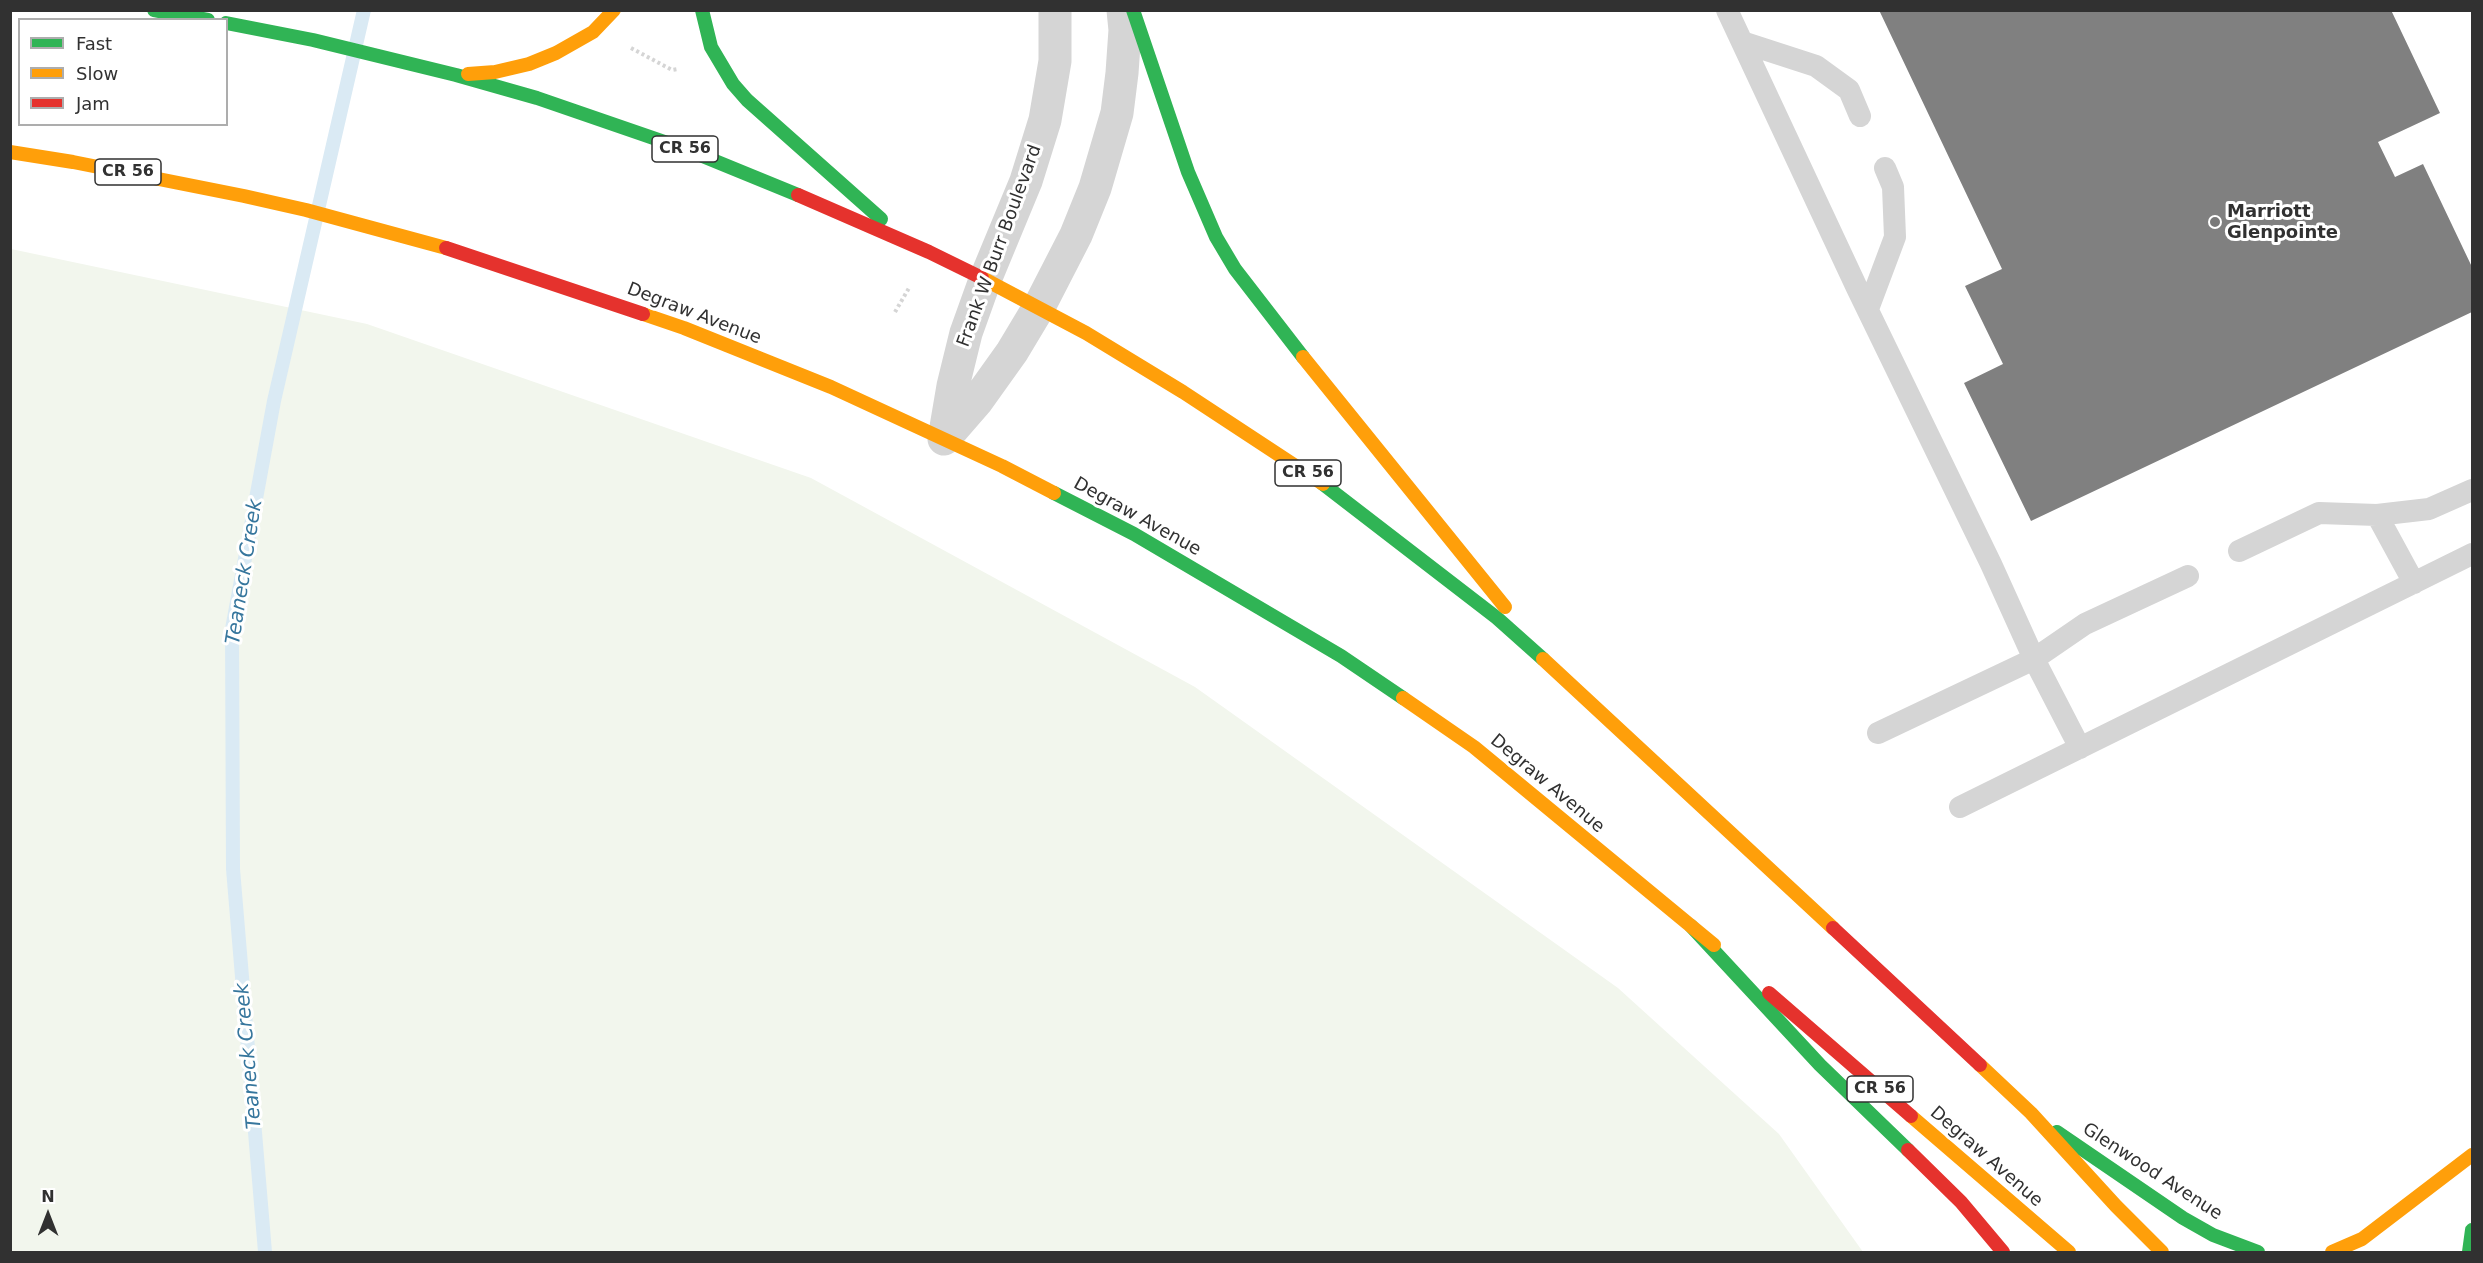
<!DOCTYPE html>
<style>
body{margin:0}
#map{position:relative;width:2483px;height:1263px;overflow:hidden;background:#fff;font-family:"DejaVu Sans",sans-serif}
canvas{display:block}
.frame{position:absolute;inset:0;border:12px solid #313131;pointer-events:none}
.legend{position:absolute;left:18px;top:18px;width:210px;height:108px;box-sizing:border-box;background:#fff;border:2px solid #adadad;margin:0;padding:8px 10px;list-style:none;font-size:18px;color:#313131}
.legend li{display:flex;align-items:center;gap:12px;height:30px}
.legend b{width:30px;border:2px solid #adadad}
.north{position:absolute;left:18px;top:1185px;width:60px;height:60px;-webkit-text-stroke:4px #fff;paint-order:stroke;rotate:0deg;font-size:16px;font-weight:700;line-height:24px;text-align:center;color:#313131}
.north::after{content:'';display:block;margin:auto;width:21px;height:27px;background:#313131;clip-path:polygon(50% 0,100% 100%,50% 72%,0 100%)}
</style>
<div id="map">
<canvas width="2483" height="1263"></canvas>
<div class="frame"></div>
<ul class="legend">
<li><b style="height:8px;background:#30b455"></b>Fast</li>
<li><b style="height:8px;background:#ff9f0a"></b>Slow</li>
<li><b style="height:8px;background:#e5322d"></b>Jam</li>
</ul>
<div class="north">N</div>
</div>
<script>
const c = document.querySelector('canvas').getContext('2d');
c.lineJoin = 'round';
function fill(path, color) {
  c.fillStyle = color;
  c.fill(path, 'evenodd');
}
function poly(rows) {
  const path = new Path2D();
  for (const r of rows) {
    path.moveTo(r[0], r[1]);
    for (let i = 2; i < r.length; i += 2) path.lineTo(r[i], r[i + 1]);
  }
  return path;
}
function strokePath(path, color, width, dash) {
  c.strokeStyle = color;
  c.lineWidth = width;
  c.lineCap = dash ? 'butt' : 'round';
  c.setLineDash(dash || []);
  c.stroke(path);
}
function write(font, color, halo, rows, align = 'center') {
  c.font = font + ' "DejaVu Sans",sans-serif';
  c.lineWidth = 6;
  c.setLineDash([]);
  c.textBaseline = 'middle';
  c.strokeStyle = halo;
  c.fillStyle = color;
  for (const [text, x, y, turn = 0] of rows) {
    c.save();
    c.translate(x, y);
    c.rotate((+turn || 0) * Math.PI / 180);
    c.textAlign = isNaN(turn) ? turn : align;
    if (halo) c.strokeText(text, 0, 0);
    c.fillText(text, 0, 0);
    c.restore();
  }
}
fill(poly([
 [11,249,367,324,811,478,1195,687,1618,988,1779,1134,1863,1252,11,1252]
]), '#f2f6ed');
strokePath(poly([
 [265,1252,233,869,232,629,274,401,364,10]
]), '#daeaf4', 14);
fill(poly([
 [1879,10,2391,10,2440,113,2378,142,2395,177,2423,164,2472,267,2472,312,2031,521,1964,383,2003,364,1965,286,2002,269]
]), '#808080');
strokePath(poly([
 [631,48,672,70,678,69],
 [895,312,909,288]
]), '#d5d5d5', 4, [3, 3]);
strokePath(poly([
 [1727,10,1857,288,1991,564,2034,659,2080,748],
 [1742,42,1816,66,1849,90,1860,116],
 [1868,309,1895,237,1893,187,1885,168],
 [2377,515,2414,583],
 [2239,551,2319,513,2377,515,2429,509,2472,490],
 [1878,733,2034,659,2085,624,2188,576],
 [1960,807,2472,554]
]), '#d5d5d5', 22);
strokePath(poly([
 [944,439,977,401,1012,352,1039,307,1076,235,1095,188,1117,113,1122,73,1125,30,1123,10],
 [944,439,953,386,966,333,985,280,1026,181,1045,120,1055,61,1055,10]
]), '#d5d5d5', 33);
strokePath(poly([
 [154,10,208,20],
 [702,10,711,47,733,84,747,100,881,219],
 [1133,10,1188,172,1216,237,1235,269,1303,357],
 [226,23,313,40,456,75,537,98,688,150,798,195],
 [1323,484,1497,618,1543,659],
 [1054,493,1134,534,1341,656,1403,698],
 [1691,926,1820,1065,1908,1150],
 [2057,1132,2183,1218,2213,1235,2258,1252],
 [2469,1252,2472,1230]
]), '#30b455', 14);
strokePath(poly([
 [468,74,495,72,529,64,556,53,593,32,614,10],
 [10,152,73,162,244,196,306,210,446,248],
 [982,278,1086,333,1183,392,1323,484],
 [643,314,684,328,831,387,1002,466,1054,493],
 [1303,357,1505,607],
 [1543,659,1833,928],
 [1403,698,1474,747,1714,945],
 [1980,1065,2031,1113,2116,1206,2162,1252],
 [1911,1116,2069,1252],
 [2332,1252,2362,1239,2472,1155]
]), '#ff9f0a', 14);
strokePath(poly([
 [798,195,929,252,982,278],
 [446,248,643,314],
 [1833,928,1980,1065],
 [1769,993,1911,1116],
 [1908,1150,1961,1202,2003,1252]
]), '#e5322d', 14);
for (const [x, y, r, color] of [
 [2215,222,6,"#797979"]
]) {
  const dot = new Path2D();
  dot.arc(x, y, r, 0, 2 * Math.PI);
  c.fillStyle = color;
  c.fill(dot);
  strokePath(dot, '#fff', 2);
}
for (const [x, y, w] of [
 [685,149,66],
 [128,172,66],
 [1308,473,66],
 [1880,1089,66]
]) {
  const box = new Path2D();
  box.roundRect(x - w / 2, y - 13, w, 26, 4.5);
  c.fillStyle = '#fff';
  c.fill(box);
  strokePath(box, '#313131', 1.5);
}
write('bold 16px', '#313131', null, [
 ["CR 56",685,149],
 ["CR 56",128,172],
 ["CR 56",1308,473],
 ["CR 56",1880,1089]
]);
write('bold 18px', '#313131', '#fff', [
 ["Marriott",2227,212],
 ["Glenpointe",2227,233]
], 'left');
write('18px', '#313131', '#fff', [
 ["Frank W Burr Boulevard",1000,246,-70],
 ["Degraw Avenue",694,314,21],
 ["Degraw Avenue",1137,517,29],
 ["Degraw Avenue",1547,784,40],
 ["Degraw Avenue",1986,1157,41],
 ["Glenwood Avenue",2152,1172,33]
]);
write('italic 20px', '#36769d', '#fff', [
 ["Teaneck Creek",245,572,-81],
 ["Teaneck Creek",249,1056,-95]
]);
</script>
